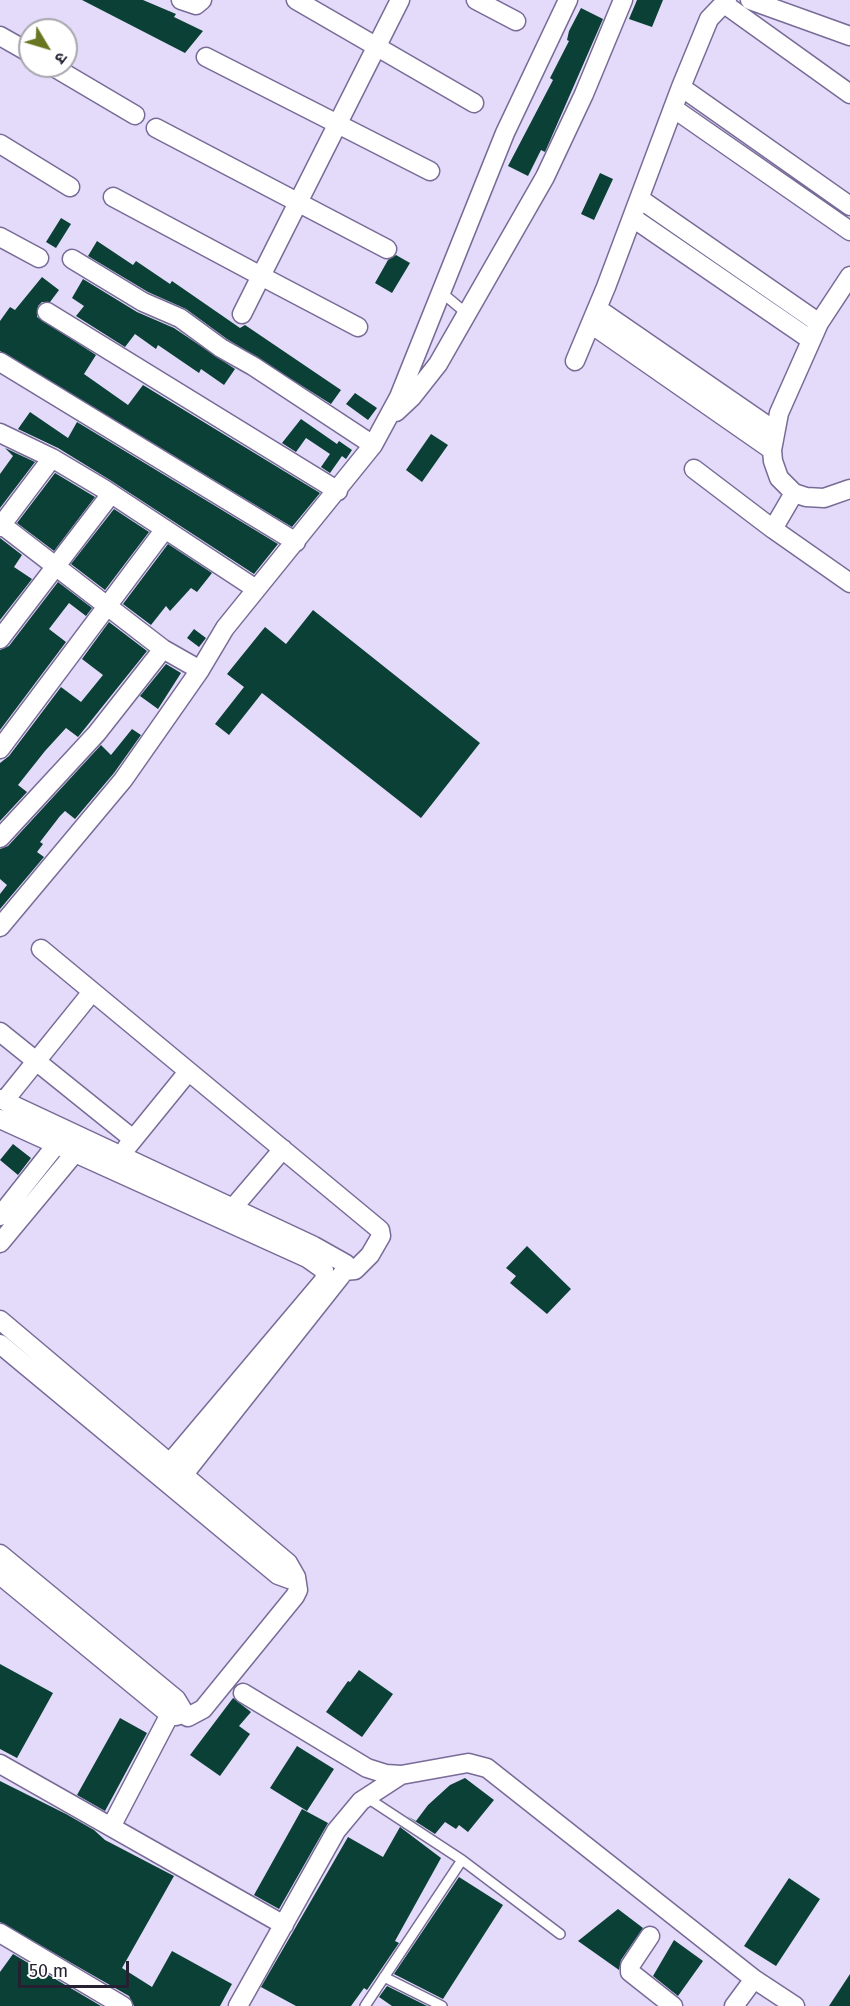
<!DOCTYPE html>
<meta charset="utf-8">
<style>
body{margin:0}
#map{position:relative;width:850px;height:2006px;overflow:hidden;background:#e3dbf9;font-family:"Fira Sans","Noto Sans Devanagari",sans-serif}
canvas{display:block}
.north{position:absolute;left:18px;top:18px;width:60px;height:60px;box-sizing:border-box;background:#fff;border:2px solid #a8a6ad;border-radius:50%;rotate:128deg;font-size:16px;font-weight:700;line-height:24px;text-align:center;color:#262033}
.north::after{content:'';display:block;margin:auto;width:21px;height:27px;background:#697621;clip-path:polygon(50% 0,100% 100%,50% 72%,0 100%)}
.scale{position:absolute;left:18px;top:1961px;width:111px;height:27px;box-sizing:border-box;border:3px solid #262033;border-top:0;padding-left:8px;font-size:18px;line-height:21px;white-space:nowrap;color:#262033;-webkit-text-stroke:4px #fff;paint-order:stroke}
</style>
<div id="map">
<canvas width="850" height="2006"></canvas>
<div class="north">उ</div>
<div class="scale">50 m</div>
</div>
<script>
const c = document.querySelector('canvas').getContext('2d');
c.lineJoin = 'round';
function fill(path, color) {
  c.fillStyle = color;
  c.fill(path, 'evenodd');
}
function poly(rows) {
  const path = new Path2D();
  for (const r of rows) {
    path.moveTo(r[0], r[1]);
    for (let i = 2; i < r.length; i += 2) path.lineTo(r[i], r[i + 1]);
  }
  return path;
}
function strokePath(path, color, width, dash) {
  c.strokeStyle = color;
  c.lineWidth = width;
  c.lineCap = dash ? 'butt' : 'round';
  c.setLineDash(dash || []);
  c.stroke(path);
}
fill(poly([
 [82,0,143,0,176,14,174,17,203,31,185,53],
 [637,0,663,0,652,27,629,19],
 [581,8,603,19,545,152,541,150,528,176,508,166,553,80,550,78,569,41,567,40,569,31],
 [600,173,613,179,594,220,581,214],
 [61,218,71,224,56,248,46,242],
 [97,241,133,265,136,261,170,284,172,281,240,328,245,325,341,390,331,404,227,339,186,309,148,292,88,256],
 [396,255,410,263,392,293,375,283,388,260],
 [42,277,59,290,50,302,42,302,38,306,37,317,96,355,84,374,128,405,143,385,320,493,292,527,0,351,0,321,10,307,15,310],
 [83,279,137,312,174,328,235,369,224,385,201,369,199,373,158,345,156,349,135,334,125,347,76,316,84,306,72,298],
 [355,393,377,408,368,420,346,404],
 [30,412,68,438,77,422,278,544,254,574,110,480,58,448,18,429],
 [301,419,337,444,339,441,352,450,346,459,342,456,330,473,321,467,330,454,306,438,296,452,282,443],
 [431,434,448,445,422,482,406,470],
 [5,448,35,462,0,508,0,474,13,456],
 [55,473,95,497,54,551,17,523],
 [114,509,149,532,105,590,71,564],
 [0,538,22,555,14,567,32,579,0,620],
 [168,544,212,573,197,592,191,588,170,611,166,606,151,625,123,604],
 [58,582,92,608,86,616,69,603,49,629,66,642,0,730,0,650,9,646],
 [313,610,480,743,421,818,262,693,229,735,215,724,244,687,227,674,265,627,286,644],
 [109,622,147,651,78,737,66,728,45,751,18,785,27,792,0,821,0,763,9,756,61,687,81,702,103,675,82,659],
 [194,629,206,638,199,647,187,638],
 [166,664,181,673,158,709,140,696],
 [132,729,141,735,114,773,75,819,65,811,60,816,40,842,43,844,37,852,44,857,0,909,0,894,7,885,0,879,0,849,8,846,101,745,111,755],
 [13,1144,31,1158,18,1175,0,1160],
 [527,1246,571,1289,547,1314,510,1283,516,1276,506,1268],
 [0,1664,53,1693,17,1758,0,1749],
 [359,1670,393,1694,362,1737,326,1712,348,1681,350,1682],
 [233,1698,251,1712,239,1726,250,1734,220,1776,190,1755],
 [120,1718,147,1733,105,1811,77,1795],
 [297,1746,334,1769,307,1811,270,1788],
 [465,1778,494,1800,468,1832,459,1825,456,1829,445,1822,435,1834,407,1816,416,1821,428,1805,450,1785],
 [0,1781,66,1814,94,1830,105,1840,174,1876,122,1968,152,1987,172,1951,232,1984,220,2006,134,2006,129,1996,0,1922],
 [302,1809,328,1823,279,1909,254,1895],
 [400,1827,441,1858,395,1941,399,1943,367,1990,364,1988,351,2006,296,2006,261,1987,348,1837,383,1857],
 [459,1877,503,1905,443,1999,394,1974],
 [789,1878,820,1899,776,1966,744,1946],
 [618,1909,643,1928,621,1960,619,1970,578,1941],
 [674,1940,703,1961,678,1996,653,1976],
 [13,1954,101,2006,0,2006,0,1972],
 [850,1974,850,2006,829,2006],
 [387,1986,427,2006,392,2006,379,1997]
]), '#0a4036');
const lane = poly([
 [441,292,466,313],
 [366,1797,462,1860,560,1934],
 [384,1977,442,2006],
 [365,2006,462,1860]
]);
const street = poly([
 [181,0,196,5,202,0],
 [296,0,474,103],
 [476,0,516,21],
 [750,0,850,36],
 [723,3,850,94],
 [0,36,30,53],
 [206,57,430,171],
 [52,66,135,115],
 [681,87,850,206],
 [673,108,850,231],
 [156,128,387,249],
 [0,144,70,187],
 [113,197,261,276,242,314],
 [640,199,819,323],
 [633,218,811,340],
 [0,237,39,258],
 [72,259,143,302,180,318,221,348,253,366,373,445],
 [850,276,819,323,779,413,772,450,773,461,779,478,794,493,806,497,824,498,850,489],
 [598,309,775,431],
 [47,312,338,491],
 [591,324,772,450],
 [358,327,261,276,400,0],
 [575,361,606,287,681,87,709,19,727,0],
 [0,362,296,542],
 [396,412,412,397,438,364,545,177,584,94,623,0],
 [0,433,52,458],
 [694,469,773,529],
 [794,493,773,529,850,583],
 [2,525,163,649,200,670],
 [0,527,52,458,104,489,256,589],
 [0,639,111,494],
 [0,749,165,529],
 [0,838,97,733,163,649],
 [0,927,123,780,200,670,225,628,373,445,399,397,505,133,568,0],
 [41,949,380,1230,381,1236,370,1255,355,1270,344,1271],
 [0,1032,133,1139],
 [0,1099,314,1246,346,1264,347,1267,340,1277,177,1483],
 [4,1101,92,992],
 [0,1119,307,1258,324,1270,325,1279,163,1471],
 [127,1147,188,1072],
 [0,1216,64,1135],
 [226,1216,283,1149],
 [0,1243,83,1143],
 [0,1320,288,1563,296,1577,289,1579,278,1575,0,1344],
 [0,1554,176,1699,182,1709,182,1714,176,1716,164,1710,0,1575],
 [243,1693,367,1768,386,1774,401,1775,468,1763,487,1768,754,1979,795,2006],
 [182,1714,188,1717,203,1709,295,1596,298,1590,296,1577],
 [0,1764,284,1925],
 [111,1827,170,1714],
 [0,1933,123,2006],
 [650,1936,630,1966,630,1972,673,2006],
 [238,2006,336,1831,361,1801,401,1775],
 [734,2006,754,1979]
]);
strokePath(lane, '#786b98', 12);
strokePath(street, '#786b98', 21);
strokePath(lane, '#fff', 9);
strokePath(street, '#fff', 18);
</script>
